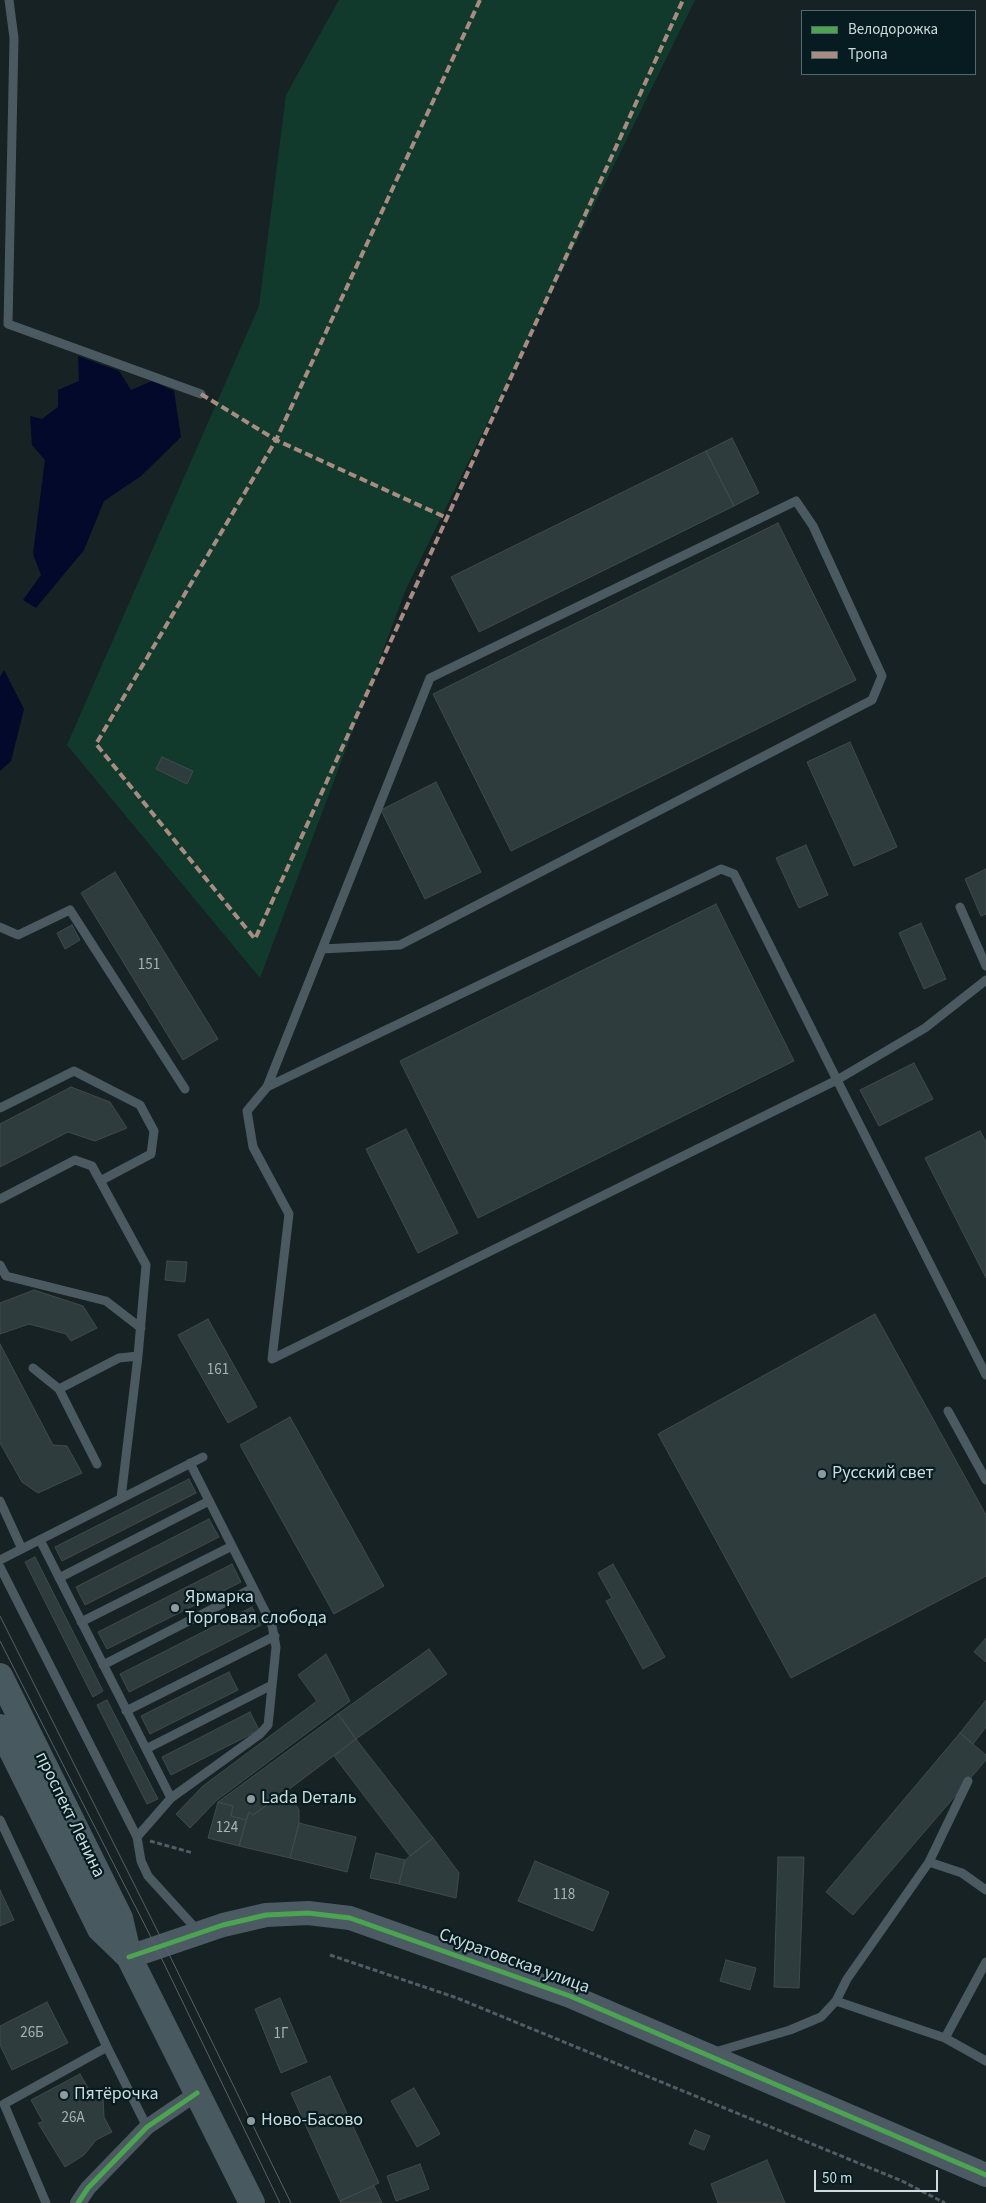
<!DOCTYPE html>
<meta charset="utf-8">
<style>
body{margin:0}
#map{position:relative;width:986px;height:2203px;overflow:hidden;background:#162224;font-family:"Source Sans 3",sans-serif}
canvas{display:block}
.legend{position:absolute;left:801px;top:10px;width:175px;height:65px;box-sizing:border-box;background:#061c20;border:1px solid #56686c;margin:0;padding:6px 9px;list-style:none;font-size:15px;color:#cedbde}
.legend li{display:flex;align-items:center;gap:10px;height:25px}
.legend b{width:25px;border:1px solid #56686c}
.scale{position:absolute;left:814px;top:2170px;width:124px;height:22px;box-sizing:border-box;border:2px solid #cedbde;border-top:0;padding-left:6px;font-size:15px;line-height:18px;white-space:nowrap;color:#cedbde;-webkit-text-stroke:4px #061c20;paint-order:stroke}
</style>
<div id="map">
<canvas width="986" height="2203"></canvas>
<ul class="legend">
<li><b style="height:6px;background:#4ca352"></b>Велодорожка</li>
<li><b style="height:6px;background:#a88b81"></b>Тропа</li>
</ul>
<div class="scale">50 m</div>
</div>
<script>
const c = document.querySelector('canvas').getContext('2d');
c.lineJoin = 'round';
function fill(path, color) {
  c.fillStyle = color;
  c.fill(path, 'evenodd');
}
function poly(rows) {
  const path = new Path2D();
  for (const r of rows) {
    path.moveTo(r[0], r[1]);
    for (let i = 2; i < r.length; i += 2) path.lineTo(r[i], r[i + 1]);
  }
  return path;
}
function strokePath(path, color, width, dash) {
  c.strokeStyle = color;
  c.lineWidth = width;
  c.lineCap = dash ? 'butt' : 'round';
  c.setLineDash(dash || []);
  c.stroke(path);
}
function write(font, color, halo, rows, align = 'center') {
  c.font = font + ' "Source Sans 3",sans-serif';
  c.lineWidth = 4.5;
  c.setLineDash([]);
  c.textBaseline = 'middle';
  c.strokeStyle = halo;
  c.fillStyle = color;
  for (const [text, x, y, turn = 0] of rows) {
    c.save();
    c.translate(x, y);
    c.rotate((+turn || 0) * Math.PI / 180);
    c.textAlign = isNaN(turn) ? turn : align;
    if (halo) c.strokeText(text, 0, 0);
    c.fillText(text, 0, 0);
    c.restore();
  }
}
fill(poly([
 [339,0,695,0,406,589,260,978,67,745,259,306,286,95]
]), '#123a2c');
fill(poly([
 [78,356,119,371,131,390,152,381,174,391,181,437,141,476,104,501,84,550,36,608,23,600,41,575,33,554,45,460,32,445,30,416,42,419,58,407,58,390,79,381],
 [4,670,24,709,11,761,0,771,0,677]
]), '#02092b');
const building = poly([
 [732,438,759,493,734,506,706,451,732,438],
 [706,451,734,506,479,632,451,577,706,451],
 [778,523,856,680,511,851,433,694,778,523],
 [850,742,897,847,854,866,807,762,850,742],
 [162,757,193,771,187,784,156,769,162,757],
 [436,782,481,872,425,899,381,810,436,782],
 [806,845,828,895,799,908,776,858,806,845],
 [986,869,986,914,981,916,965,879,986,869],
 [115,872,218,1039,183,1060,81,893,115,872],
 [716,904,794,1061,478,1218,400,1061,716,904],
 [921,923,946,979,924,989,899,933,921,923],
 [72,925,80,940,65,949,57,933,72,925],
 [914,1063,933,1099,879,1126,860,1090,914,1063],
 [71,1087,110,1102,127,1128,95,1141,68,1132,0,1167,0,1124,71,1087],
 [406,1129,458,1233,418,1253,366,1149,406,1129],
 [980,1131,986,1142,986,1278,925,1158,980,1131],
 [167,1261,187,1262,185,1282,165,1280,167,1261],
 [34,1290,83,1306,97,1328,71,1341,66,1334,29,1324,0,1334,0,1303,34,1290],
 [875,1314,986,1515,986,1576,791,1678,658,1434,875,1314],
 [208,1319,257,1407,228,1423,178,1335,208,1319],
 [0,1344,53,1445,67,1446,82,1473,38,1493,22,1482,0,1443,0,1344],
 [290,1417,384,1586,334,1614,240,1445,290,1417],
 [189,1479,196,1493,62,1561,55,1547,189,1479],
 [209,1519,219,1537,85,1605,76,1587,209,1519],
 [35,1557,103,1691,93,1697,25,1562,35,1557],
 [232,1564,241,1582,107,1649,98,1632,232,1564],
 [613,1564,665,1657,643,1669,606,1601,612,1598,598,1573,613,1564],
 [252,1607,261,1625,129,1692,120,1674,252,1607],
 [986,1638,986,1662,974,1652,986,1638],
 [429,1649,447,1674,356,1739,338,1714,429,1649],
 [326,1654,350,1701,217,1800,190,1828,176,1814,203,1786,317,1701,298,1675,326,1654],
 [229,1672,238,1690,150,1734,141,1716,229,1672],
 [107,1700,158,1799,147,1804,97,1705,107,1700],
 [986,1700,986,1727,973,1744,960,1733,986,1700],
 [250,1712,259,1730,171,1775,162,1757,250,1712],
 [338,1714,356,1739,288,1790,253,1815,249,1812,246,1820,231,1816,233,1806,218,1802,338,1714],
 [960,1733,986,1755,986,1760,853,1915,826,1892,960,1733],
 [356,1739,433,1838,410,1856,334,1756,356,1739],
 [288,1790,299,1810,299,1823,290,1858,239,1846,249,1812,253,1815,288,1790],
 [218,1802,233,1806,231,1816,246,1820,239,1846,208,1838,218,1802],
 [299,1823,356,1837,347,1872,290,1858,299,1823],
 [433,1838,459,1873,456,1898,399,1884,405,1860,433,1838],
 [376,1853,405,1860,399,1884,370,1878,376,1853],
 [778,1857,804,1857,799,1988,774,1987,778,1857],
 [535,1861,609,1892,593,1931,518,1901,535,1861],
 [0,1890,14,1920,0,1926,0,1890],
 [726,1960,756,1968,750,1990,720,1981,726,1960],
 [280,1998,307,2062,281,2073,255,2009,280,1998],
 [47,2002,68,2043,12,2070,0,2045,0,2026,47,2002],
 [80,2074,95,2100,103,2097,104,2117,112,2132,96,2140,84,2155,65,2167,38,2123,43,2122,31,2100,80,2074],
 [330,2076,379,2183,340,2201,291,2093,330,2076],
 [414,2088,440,2134,417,2147,391,2101,414,2088],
 [695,2130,710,2136,704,2150,689,2144,695,2130],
 [767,2160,785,2203,718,2203,711,2184,767,2160],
 [420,2164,429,2189,396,2201,387,2176,420,2164],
 [374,2186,382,2203,341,2203,340,2201,374,2186]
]);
fill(building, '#2f3c3d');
strokePath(building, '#404a4b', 1);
strokePath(poly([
 [150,1841,193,1853],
 [330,1955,457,1998,902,2181,945,2203]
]), '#515d62', 3, [5, 2.5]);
strokePath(poly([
 [9,0,14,38,8,324,201,394],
 [960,907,986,966],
 [0,927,18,935,70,910,185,1089],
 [986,980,925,1028,837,1080,272,1359,289,1214,253,1147,247,1111,267,1087,721,869,734,874,837,1080,986,1375],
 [267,1087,430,678,796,501,813,526,882,676,872,700,400,945,322,949],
 [0,1108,74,1071,140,1105,154,1131,151,1154,100,1181],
 [0,1199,75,1160,92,1166,146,1265,138,1356,121,1498],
 [0,1265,6,1276,106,1301,141,1328],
 [33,1368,59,1389],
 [948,1411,986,1480],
 [97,1464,59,1389,119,1358,138,1356],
 [0,1501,22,1549],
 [40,1540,171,1798],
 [0,1560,203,1457],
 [0,1567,137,1837,141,1861,148,1876,198,1931],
 [59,1578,209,1501],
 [81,1622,232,1546],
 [103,1665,253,1588],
 [126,1711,275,1636],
 [146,1749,272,1685],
 [0,1820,107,2047,147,2127],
 [137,1837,171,1798,260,1734,268,1725,269,1716,276,1647,272,1625,190,1463],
 [929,1862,968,1781],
 [836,2001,847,1979,929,1862,962,1873,986,1890],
 [945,2038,986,2061],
 [715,2052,790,2030,821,2017,836,2001,945,2038,986,1962],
 [46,2203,4,2104,107,2047]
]), '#4b5960', 9);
strokePath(poly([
 [78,2203,88,2188,147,2127,197,2093]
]), '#4b5960', 16);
strokePath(poly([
 [129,1957,223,1925,266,1915,308,1913,350,1918,570,1996,986,2175]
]), '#4b5a63', 24);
strokePath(poly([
 [0,1676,120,1918,129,1957,252,2203],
 [0,1727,100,1929,129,1957]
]), '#495960', 26);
strokePath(poly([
 [0,1616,164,1944,291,2203],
 [0,1641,156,1947,280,2203]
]), '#576265', 1);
strokePath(poly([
 [480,0,276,440,96,744,255,939,683,0],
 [201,394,276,440,447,518]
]), '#a88b81', 4, [8, 4]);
strokePath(poly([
 [129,1957,223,1925,266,1915,308,1913,350,1918,570,1996,986,2175],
 [78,2203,88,2188,147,2127,197,2093]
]), '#4ca352', 5);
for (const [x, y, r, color] of [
 [822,1474,5,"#8e9a9d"],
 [175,1608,5,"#8e9a9d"],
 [251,1799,5,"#8e9a9d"],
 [64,2095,5,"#8e9a9d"],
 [251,2121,5,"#8e9a9d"]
]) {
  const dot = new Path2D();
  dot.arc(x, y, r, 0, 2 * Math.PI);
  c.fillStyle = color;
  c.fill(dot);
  strokePath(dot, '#061c20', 2);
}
write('15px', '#a6b3b6', null, [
 ["151",149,966],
 ["161",218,1371],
 ["124",227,1829],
 ["118",564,1896],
 ["26Б",32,2034],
 ["1Г",281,2035],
 ["26А",73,2119]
]);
write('18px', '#cedbde', '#061c20', [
 ["Русский свет",832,1474],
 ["Ярмарка",185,1598],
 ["Торговая слобода",185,1619],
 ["Lada Dеталь",261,1799],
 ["Пятёрочка",74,2095],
 ["Ново-Басово",261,2121]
], 'left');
write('18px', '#cedbde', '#061c20', [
 ["проспект Ленина",69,1815,64],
 ["Скуратовская улица",514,1962,20]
]);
</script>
